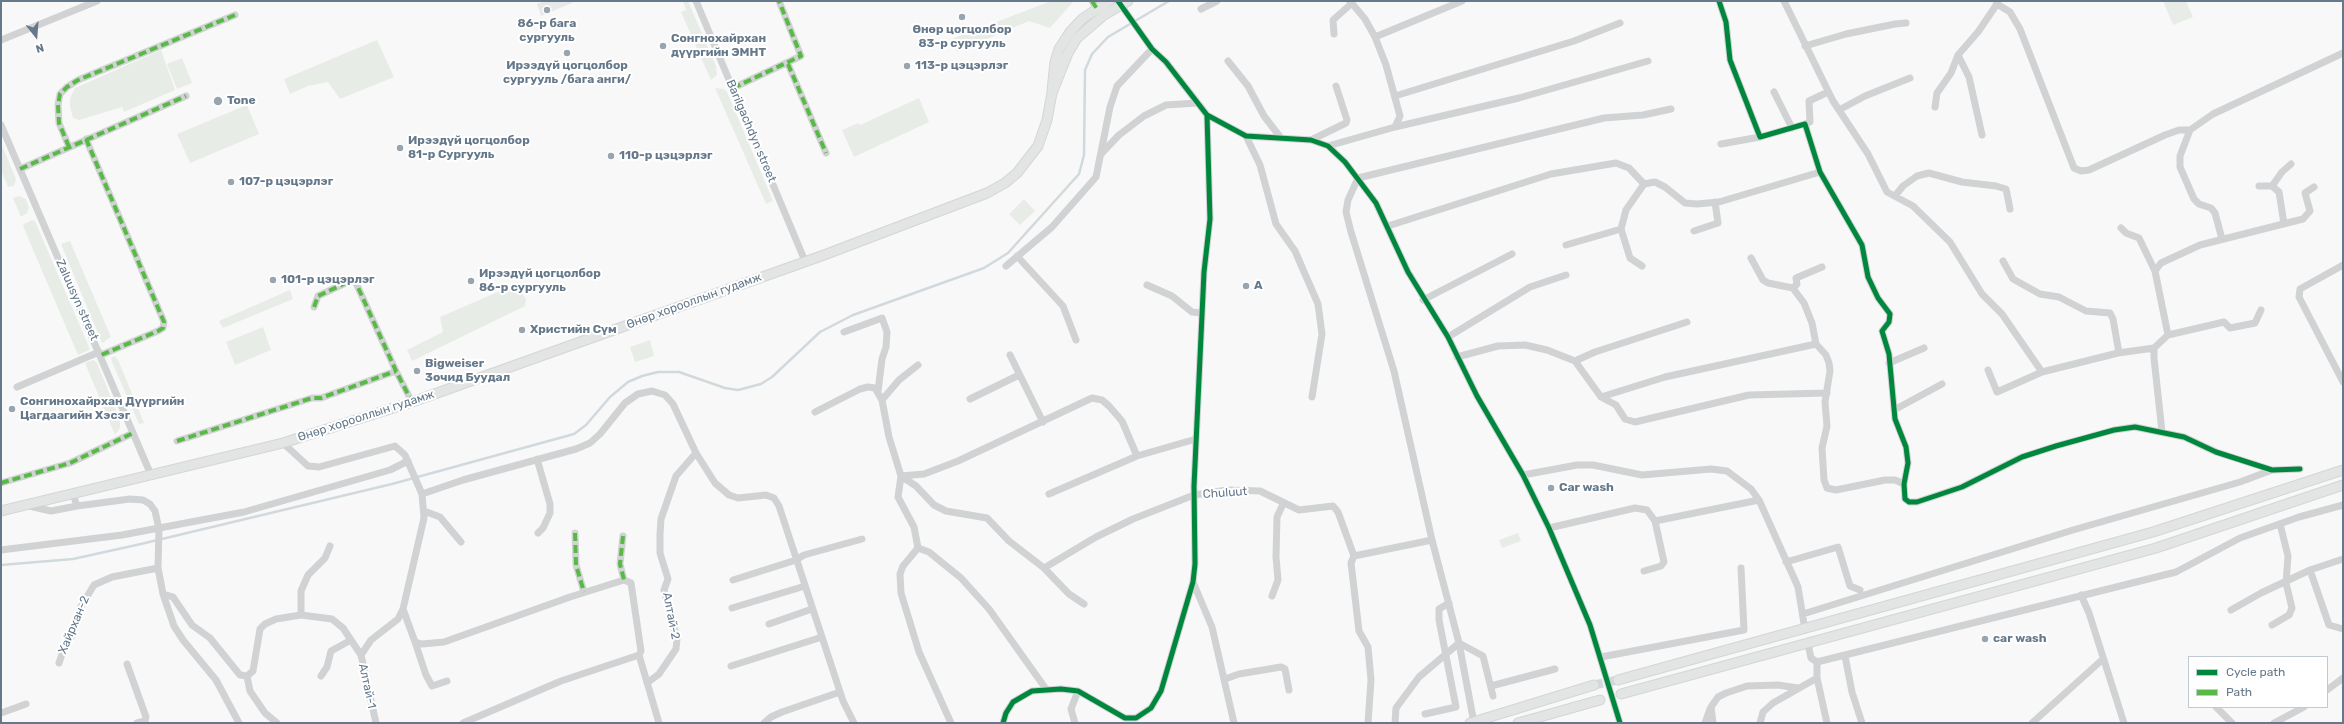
<!DOCTYPE html>
<meta charset="utf-8">
<style>
body{margin:0}
#map{position:relative;width:2344px;height:724px;overflow:hidden;background:#f8f8f8;font-family:Rubik,sans-serif}
canvas{display:block}
.frame{position:absolute;inset:0;border:2px solid #65798b;pointer-events:none}
.legend{position:absolute;left:2188px;top:656px;width:140px;height:52px;box-sizing:border-box;background:#fff;border:1px solid #c1c9d1;margin:0;padding:5px 7px;list-style:none;font-size:12px;color:#65798b}
.legend li{display:flex;align-items:center;gap:8px;height:20px}
.legend b{width:20px;border:1px solid #c1c9d1}
.north{position:absolute;left:16px;top:16px;width:40px;height:40px;-webkit-text-stroke:3px #fff;paint-order:stroke;rotate:163deg;font-size:11px;font-weight:700;line-height:16px;text-align:center;color:#65798b}
.north::after{content:'';display:block;margin:auto;width:14px;height:18px;background:#65798b;clip-path:polygon(50% 0,100% 100%,50% 72%,0 100%)}
</style>
<div id="map">
<canvas width="2344" height="724"></canvas>
<div class="frame"></div>
<ul class="legend">
<li><b style="height:5px;background:#00873e"></b>Cycle path</li>
<li><b style="height:5px;background:#58b947"></b>Path</li>
</ul>
<div class="north">N</div>
</div>
<script>
const c = document.querySelector('canvas').getContext('2d');
c.lineJoin = 'round';
function fill(path, color) {
  c.fillStyle = color;
  c.fill(path, 'evenodd');
}
function poly(rows) {
  const path = new Path2D();
  for (const r of rows) {
    path.moveTo(r[0], r[1]);
    for (let i = 2; i < r.length; i += 2) path.lineTo(r[i], r[i + 1]);
  }
  return path;
}
function strokePath(path, color, width, dash) {
  c.strokeStyle = color;
  c.lineWidth = width;
  c.lineCap = dash ? 'butt' : 'round';
  c.setLineDash(dash || []);
  c.stroke(path);
}
function write(font, color, halo, rows, align = 'center') {
  c.font = font + ' Rubik,sans-serif';
  c.lineWidth = 4;
  c.setLineDash([]);
  c.textBaseline = 'middle';
  c.strokeStyle = halo;
  c.fillStyle = color;
  for (const [text, x, y, turn = 0] of rows) {
    c.save();
    c.translate(x, y);
    c.rotate((+turn || 0) * Math.PI / 180);
    c.textAlign = isNaN(turn) ? turn : align;
    if (halo) c.strokeText(text, 0, 0);
    c.fillText(text, 0, 0);
    c.restore();
  }
}
fill(poly([
 [545,1,571,1,572,3,541,16,537,4]
]), '#e7e8e9');
fill(poly([
 [683,1,688,1,716,66,717,75,711,80,681,12,686,10],
 [1051,1,1074,1,1050,28,1029,21,957,52,952,39],
 [2163,1,2186,1,2193,17,2173,25],
 [377,40,394,77,340,99,328,82,308,86,290,94,284,79],
 [161,50,175,90,124,112,122,107,79,120,73,118,70,107,70,98,75,88],
 [182,58,192,83,177,89,167,64],
 [715,88,724,89,727,92,773,201,766,204],
 [919,98,929,122,854,157,842,130,858,123,860,125],
 [247,105,259,134,190,163,177,134],
 [1,143,16,179,14,186,8,187,1,170],
 [19,196,26,199,29,208,27,213,21,217,13,198],
 [1024,199,1035,211,1020,225,1009,214],
 [32,220,35,221,89,347,89,350,78,355,23,226,24,224],
 [70,241,111,337,102,343,61,244],
 [516,284,526,299,525,306,412,361,407,350,443,332,440,317],
 [290,290,293,299,223,328,219,321],
 [263,327,271,350,235,365,226,342],
 [650,340,654,356,635,362,630,347],
 [115,356,119,362,144,423,139,424,112,362,111,358],
 [93,360,97,363,120,420,120,428,115,435,85,363],
 [1518,533,1521,541,1502,548,1499,540]
]), '#e8ece6');
strokePath(poly([
 [1,565,73,559,141,544,392,484,574,434,586,425,610,397,628,382,642,376,658,372,679,372,725,388,738,390,761,384,772,377,820,332,853,315,984,268,1008,253,1079,174,1084,155,1085,70,1092,54,1108,37,1169,1]
]), '#d2d9dd', 2.5);
strokePath(poly([
 [1594,685,1618,680]
]), '#d3d8dd', 9, [9, 4.5]);
const major = poly([
 [1052,90,1055,62,1059,49,1070,32,1082,19,1109,1],
 [1,511,283,443,412,402,824,255,987,193,1005,183,1017,173,1038,146,1047,120,1052,93,1068,53,1077,38,1104,15,1128,1],
 [1618,680,2153,532,2343,470],
 [1621,694,2156,548,2343,485],
 [1470,723,1594,685],
 [1518,723,1600,700]
]);
strokePath(major, '#d4d5d7', 11);
strokePath(poly([
 [696,1,805,261],
 [1092,1,1097,9],
 [1118,1,1152,49,1166,62,1207,115,1246,136,1311,140,1328,146,1345,162,1376,203,1408,272,1448,337,1477,396,1523,475,1549,528,1590,625,1620,723],
 [1719,1,1726,22,1730,60,1760,137,1805,124,1820,172,1862,245,1868,277,1878,298,1890,314,1889,322,1882,331,1889,354,1895,419,1906,447,1908,463,1904,484,1905,499,1909,502,1917,502,1962,487,2022,457,2056,446,2114,430,2135,427,2184,437,2216,452,2272,470,2300,469],
 [1784,1,1833,101,1868,154,1887,192,1913,206,1950,242,1982,294,2002,314,2042,372,2118,353,2154,348],
 [1997,4,2010,12,2020,29,2074,168,2081,171,2089,170,2165,135,2179,130,2190,130],
 [1201,9,1217,1],
 [1334,34,1333,20,1351,4],
 [1375,37,1462,1],
 [1,40,97,1],
 [1805,46,1846,34,1895,24,1906,23],
 [1958,55,1969,77,1982,135],
 [1228,61,1248,86,1264,116,1281,138],
 [788,64,826,153],
 [733,88,801,56,779,1],
 [1774,92,1792,128],
 [1395,96,1574,41,1620,23],
 [1935,107,1937,93,1951,73,1958,55,1978,32,1997,4,1996,1],
 [1839,110,1865,96,1910,78],
 [1805,124,1810,122,1809,101,1828,92],
 [1,125,151,475],
 [1395,127,1519,98,1648,61],
 [1246,136,1260,165,1276,224,1295,251,1318,304,1322,334,1312,397],
 [86,139,164,322,163,328,158,331,101,355],
 [1311,140,1346,123,1347,120,1336,86],
 [1721,144,1760,137],
 [1328,146,1395,127,1400,116,1386,65,1375,37,1365,19,1350,1],
 [69,147,59,123,58,105,60,94,67,87,78,80,235,15],
 [1101,154,1119,135,1144,116,1166,105,1197,103],
 [20,169,186,96],
 [2259,186,2272,186,2279,192,2284,224],
 [2272,186,2282,172,2291,164],
 [1895,196,1903,186,1917,176,1929,173,1962,182,1996,186,2006,189,2010,209],
 [1388,226,1551,174,1616,163,1629,168,1644,184,1655,182,1665,187,1685,203,1697,204,1719,202,1820,172],
 [2121,228,2126,233,2139,238,2155,271,2168,335,2154,348,2154,358,2162,432],
 [1694,231,1718,223,1715,202],
 [2222,239,2215,213,2211,208,2199,204,2194,199,2180,167,2180,156,2190,130,2213,114,2343,53],
 [1566,245,1621,229],
 [1017,256,1063,306,1076,340],
 [1751,258,1763,280,1768,283,1793,288,1795,291,1804,303,1812,323,1816,344,1826,355,1829,363,1830,371,1825,402,1827,426,1822,448,1824,480,1827,488,1836,490,1885,480,1895,480,1904,484],
 [2003,261,2013,279,2040,294,2059,297,2086,311,2110,313,2113,319,2119,353],
 [2343,265,2300,289,2299,297,2343,382],
 [1006,266,1052,227,1096,177,1110,107,1117,86,1152,49],
 [1642,266,1630,258,1621,229,1626,210,1644,184],
 [2155,271,2161,263,2200,245,2303,219,2310,211,2305,193,2314,187],
 [1147,285,1172,296,1192,312,1202,313],
 [1793,288,1797,284,1796,278,1822,267],
 [1423,300,1512,254],
 [314,307,318,296,352,280,356,283,396,371,412,402],
 [844,332,882,318,887,332,886,347,882,359,878,391],
 [2168,335,2224,322,2230,328,2255,323,2261,310],
 [1448,337,1530,287,1566,275],
 [1010,355,1043,422],
 [1457,357,1498,346,1525,345,1547,350,1575,361,1601,397,1616,405,1625,419,1635,422,1749,395,1827,393],
 [1575,361,1595,352,1687,322],
 [1889,363,1924,348],
 [1988,370,1997,392,2042,372],
 [17,387,99,352],
 [1601,397,1665,377,1816,344],
 [970,399,1019,375],
 [882,400,899,380,918,365],
 [1894,410,1942,384],
 [815,412,860,389,868,387,875,388,882,400,889,437,901,476,924,474,958,461,1092,398,1102,400,1109,406,1122,421,1137,456],
 [177,441,312,398,321,398,396,371],
 [283,443,308,466,319,467,395,446,405,455,422,494,424,518,403,609,398,619,371,640,361,655],
 [537,459,550,504,550,513,543,528,538,533],
 [1523,475,1577,465,1593,465,1642,475,1711,469,1727,471,1751,489,1759,500,1798,587,1805,630],
 [1,483,70,463,133,433],
 [73,494,77,506,130,499,143,500,150,504,155,511,159,529,158,568,163,594,174,626,183,640,216,680,239,723],
 [422,494,463,480,576,449,590,443,600,434,625,403,638,394,652,391,665,395,673,404,696,453,715,483,729,495,738,498,766,495,774,498,779,506,843,701,854,723],
 [1049,494,1137,456,1196,439],
 [25,505,51,511,77,506],
 [424,511,440,517,461,542],
 [1549,528,1635,508,1647,510,1655,521,1759,500],
 [575,533,576,565,584,592],
 [623,536,620,564,624,580],
 [918,548,929,552,961,578,989,609,1046,689],
 [1,550,122,535,244,512,390,470,408,461],
 [1354,556,1351,563,1359,631,1368,647,1371,680,1368,723],
 [1786,562,1838,547,1850,586,1860,590],
 [1044,568,1096,537,1133,519,1194,495,1227,490,1260,491,1299,510,1333,506,1338,512,1354,556,1432,540],
 [2310,570,2343,559],
 [1644,571,1661,566,1664,562,1655,521],
 [733,580,796,560,804,555,862,539],
 [1193,582,1212,627,1234,723],
 [163,594,173,597,192,625,210,638,240,675,247,676,253,671,260,629,265,624,276,619,301,615,332,619,343,628,361,655,376,723],
 [2081,595,2089,613,2124,723],
 [1272,596,1278,580,1276,557,1277,517,1283,504],
 [732,608,805,586],
 [403,609,415,642,422,644,444,642,570,597,624,580,631,583,641,651,639,655,659,723],
 [2231,610,2261,593,2310,570,2329,625,2343,629],
 [1803,614,2073,530,2240,482,2272,470],
 [301,615,301,591,308,575,325,558,330,546],
 [769,624,812,609],
 [2272,625,2289,615,2292,608,2286,583,2288,556,2280,524],
 [415,642,426,675,432,686,447,681],
 [1808,644,1811,658,1817,662,2176,572,2240,538,2299,517,2343,505],
 [1845,656,1852,692,1862,723],
 [1601,657,1744,630,1741,568],
 [1817,662,1817,678,1827,723],
 [59,663,66,643,72,636,80,608,94,585,112,577,158,568],
 [127,664,146,717,145,721,137,723],
 [731,666,822,637],
 [247,676,250,691,265,713,277,723],
 [321,676,327,667,331,651,351,640],
 [1225,679,1239,674,1281,667,1285,669,1289,690],
 [647,683,659,674,676,649,677,639,664,590,668,579,660,553,660,534,661,519,676,476,696,453],
 [1491,686,1555,669],
 [2327,690,2343,678],
 [2216,707,2232,723],
 [1,713,26,704],
 [1425,714,1456,707,1439,620,1439,609,1449,603],
 [463,723,561,681,639,655],
 [764,723,771,717,782,712,840,692],
 [951,723,919,652,901,593,900,574,903,566,918,548,914,527,898,497,901,476,916,486,934,505,946,511,987,518,1009,541,1044,568,1069,594,1084,604],
 [1003,723,1006,713,1013,702,1032,691,1061,689,1078,691,1125,718,1136,718,1151,708,1161,691,1193,582,1195,564,1194,486,1204,272,1210,219,1207,115],
 [1075,723,1071,709,1078,691],
 [1395,723,1396,708,1419,677,1459,643,1483,656,1493,696],
 [1474,723,1459,643,1432,540,1394,371,1351,232,1346,212,1348,200,1358,178,1604,118,1643,115,1671,109],
 [1705,723,1710,709],
 [1713,723,1711,707,1718,697,1726,693,1747,686,1778,685,1798,688],
 [1760,723,1763,712,1773,703,1817,678],
 [2032,723,2103,659],
 [2274,723,2304,707]
]), '#d0d2d3', 7);
strokePath(major, '#e3e4e4', 9);
strokePath(poly([
 [1092,1,1097,9],
 [788,64,826,153],
 [733,88,801,56,779,1],
 [86,139,164,322,163,328,158,331,101,355],
 [69,147,59,123,58,105,60,94,67,87,78,80,235,15],
 [20,169,186,96],
 [314,307,318,296,352,280,356,283,396,371,412,402],
 [177,441,312,398,321,398,396,371],
 [1,483,70,463,133,433],
 [575,533,576,565,584,592],
 [623,536,620,564,624,580]
]), '#58b947', 4, [8, 4]);
strokePath(poly([
 [1118,1,1152,49,1166,62,1207,115,1246,136,1311,140,1328,146,1345,162,1376,203,1408,272,1448,337,1477,396,1523,475,1549,528,1590,625,1620,723],
 [1719,1,1726,22,1730,60,1760,137,1805,124,1820,172,1862,245,1868,277,1878,298,1890,314,1889,322,1882,331,1889,354,1895,419,1906,447,1908,463,1904,484,1905,499,1909,502,1917,502,1962,487,2022,457,2056,446,2114,430,2135,427,2184,437,2216,452,2272,470,2300,469],
 [1003,723,1006,713,1013,702,1032,691,1061,689,1078,691,1125,718,1136,718,1151,708,1161,691,1193,582,1195,564,1194,486,1204,272,1210,219,1207,115]
]), '#00873e', 5);
for (const [x, y, r, color] of [
 [547,10,4,"#98a5b1"],
 [962,17,4,"#98a5b1"],
 [663,46,4,"#98a5b1"],
 [567,53,4,"#98a5b1"],
 [907,66,4,"#98a5b1"],
 [218,101,5,"#98a5b1"],
 [400,148,4,"#98a5b1"],
 [611,156,4,"#98a5b1"],
 [231,182,4,"#98a5b1"],
 [273,280,4,"#98a5b1"],
 [471,281,4,"#98a5b1"],
 [1246,286,4,"#98a5b1"],
 [522,330,4,"#98a5b1"],
 [417,371,4,"#98a5b1"],
 [12,409,4,"#98a5b1"],
 [1551,488,4,"#98a5b1"],
 [1985,639,4,"#98a5b1"]
]) {
  const dot = new Path2D();
  dot.arc(x, y, r, 0, 2 * Math.PI);
  c.fillStyle = color;
  c.fill(dot);
  strokePath(dot, '#fff', 1.5);
}
write('bold 12px', '#65798b', '#fff', [
 ["86-р бага",547,24,"center"],
 ["сургууль",547,38,"center"],
 ["Өнөр цогцолбор",962,30,"center"],
 ["83-р сургууль",962,44,"center"],
 ["Сонгнохайрхан",671,39],
 ["дүүргийн ЭМНТ",671,53],
 ["Ирээдүй цогцолбор",567,66,"center"],
 ["сургууль /бага анги/",567,80,"center"],
 ["113-р цэцэрлэг",915,66],
 ["Tone",227,101],
 ["Ирээдүй цогцолбор",408,141],
 ["81-р Сургууль",408,155],
 ["110-р цэцэрлэг",619,156],
 ["107-р цэцэрлэг",239,182],
 ["Ирээдүй цогцолбор",479,274],
 ["86-р сургууль",479,288],
 ["101-р цэцэрлэг",281,280],
 ["A",1254,286],
 ["Христийн Сүм",530,330],
 ["Bigweiser",425,364],
 ["3очид Буудал",425,378],
 ["Сонгинохайрхан Дүүргийн",20,402],
 ["Цагдаагийн Хэсэг",20,416],
 ["Car wash",1559,488],
 ["car wash",1993,639]
], 'left');
write('12px', '#65798b', '#fff', [
 ["Barilgachdyn street",751,131,67],
 ["Zaluusyn street",77,300,66],
 ["Өнөр хорооллын гудамж",694,301,-20],
 ["Өнөр хорооллын гудамж",366,416,-18],
 ["Chuluut",1225,493,-4],
 ["Алтай-2",671,616,79],
 ["Хайрхан-2",74,625,-67],
 ["Алтай-1",367,686,78]
]);
</script>
